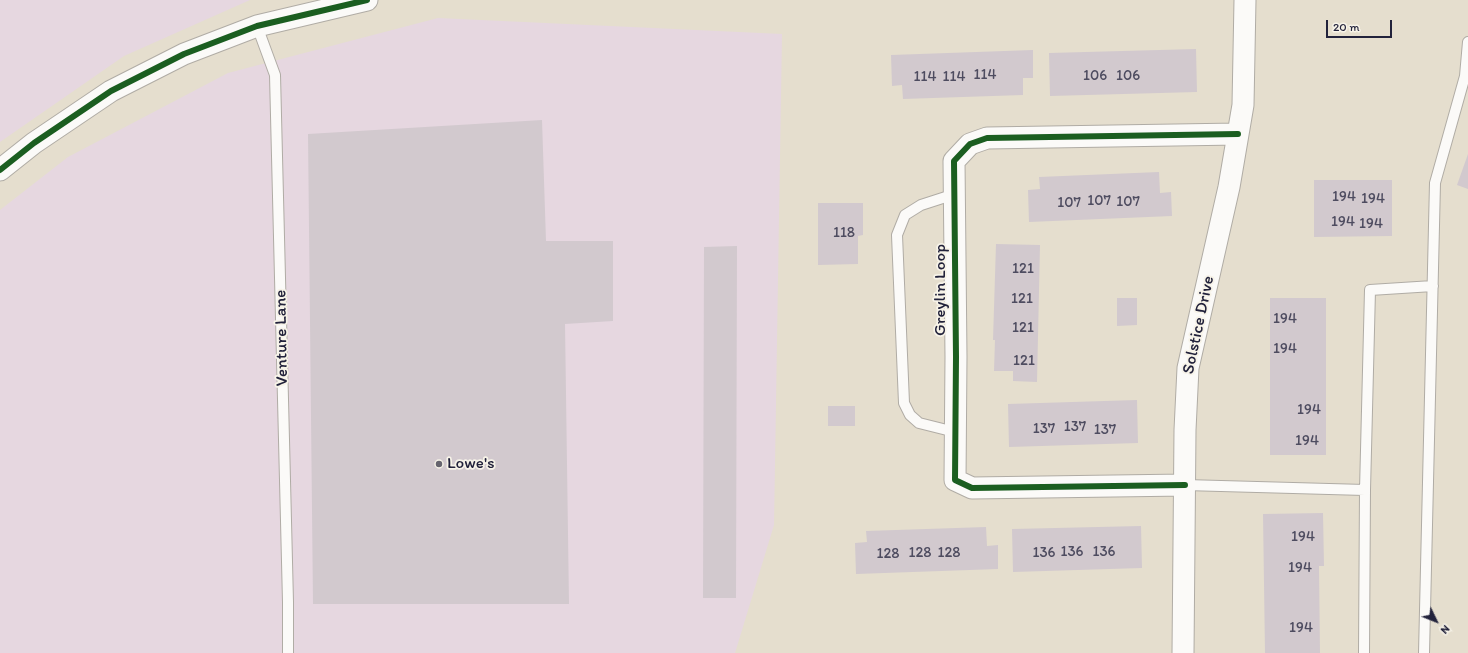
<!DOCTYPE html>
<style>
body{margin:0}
#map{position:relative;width:1468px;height:653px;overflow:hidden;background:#e5dece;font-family:Itim,sans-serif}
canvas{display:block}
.north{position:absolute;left:1416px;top:601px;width:40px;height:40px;-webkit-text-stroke:3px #f7f3e8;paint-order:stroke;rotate:133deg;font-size:11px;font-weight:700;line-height:16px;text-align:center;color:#22223b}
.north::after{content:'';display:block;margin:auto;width:14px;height:18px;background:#22223b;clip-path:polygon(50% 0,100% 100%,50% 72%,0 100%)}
.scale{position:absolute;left:1326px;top:20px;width:66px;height:18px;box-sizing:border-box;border:2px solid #22223b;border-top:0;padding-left:5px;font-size:12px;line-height:14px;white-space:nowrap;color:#22223b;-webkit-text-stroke:3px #f7f3e8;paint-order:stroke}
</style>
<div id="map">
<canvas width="1468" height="653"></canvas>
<div class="north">N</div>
<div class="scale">20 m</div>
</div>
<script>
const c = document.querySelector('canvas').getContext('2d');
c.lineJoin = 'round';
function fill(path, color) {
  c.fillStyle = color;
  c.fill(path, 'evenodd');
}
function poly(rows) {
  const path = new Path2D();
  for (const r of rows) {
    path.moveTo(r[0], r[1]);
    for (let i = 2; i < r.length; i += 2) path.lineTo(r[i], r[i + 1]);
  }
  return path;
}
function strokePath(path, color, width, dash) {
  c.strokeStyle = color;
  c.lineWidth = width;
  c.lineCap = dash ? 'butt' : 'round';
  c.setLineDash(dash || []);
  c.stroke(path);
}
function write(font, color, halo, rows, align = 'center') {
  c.font = font + ' Itim,sans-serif';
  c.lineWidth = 3.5;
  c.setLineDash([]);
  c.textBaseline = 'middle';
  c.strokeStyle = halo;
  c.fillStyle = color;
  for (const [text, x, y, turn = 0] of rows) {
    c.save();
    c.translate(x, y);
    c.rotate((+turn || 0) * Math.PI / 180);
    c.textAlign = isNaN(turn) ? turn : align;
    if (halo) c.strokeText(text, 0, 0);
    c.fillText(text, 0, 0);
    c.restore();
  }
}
fill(poly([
 [0,0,250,0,124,56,0,142],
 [438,18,782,34,774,525,735,653,0,653,0,210,68,157,228,73]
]), '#e6d7e0');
fill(poly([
 [1196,49,1197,92,1050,96,1049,53],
 [1033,50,1033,78,1023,78,1023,95,903,99,902,85,892,86,891,55],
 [542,120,546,241,613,241,613,321,565,324,569,604,313,604,308,134],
 [1468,154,1468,189,1457,185],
 [1159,172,1160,193,1171,192,1172,216,1029,222,1028,190,1040,189,1039,177],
 [1314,180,1392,180,1392,236,1314,237],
 [818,203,863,203,863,235,858,236,858,264,818,265],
 [996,244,1040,245,1037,382,1013,381,1013,371,994,371,995,340,993,340],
 [737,246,736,598,703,598,704,247],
 [1117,298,1137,298,1137,325,1117,326],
 [1270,298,1326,298,1326,455,1270,455],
 [1137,400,1138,443,1009,447,1008,404],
 [828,406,855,406,855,426,828,426],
 [1323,513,1324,566,1319,566,1320,653,1265,653,1263,514],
 [1141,526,1142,568,1013,572,1012,529],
 [986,527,987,546,998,545,998,569,856,574,855,543,867,542,866,531]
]), '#d2c9ce');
const lane = poly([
 [257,26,275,75,288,602,288,653],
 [955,194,921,205,905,215,897,235,904,403,910,415,919,423,955,432],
 [1185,485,1365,490,1364,653],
 [1365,490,1370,290,1433,286],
 [1424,653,1435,183,1465,76,1468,42]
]);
const street = poly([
 [0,170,34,143,111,91,184,54,257,26,367,0],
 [1185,485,972,488,955,480,956,357,954,161,970,144,987,138,1238,134],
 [1183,653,1185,430,1188,368,1229,187,1243,105,1245,0]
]);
strokePath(lane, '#b0aca5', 12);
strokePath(street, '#b0aca5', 23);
strokePath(lane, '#fbfaf8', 10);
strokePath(street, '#fbfaf8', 21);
strokePath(poly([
 [0,170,34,143,111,91,184,54,257,26,367,0],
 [1185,485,972,488,955,480,956,357,954,161,970,144,987,138,1238,134]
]), '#1b5e20', 6);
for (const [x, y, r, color] of [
 [439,464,4,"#66646e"]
]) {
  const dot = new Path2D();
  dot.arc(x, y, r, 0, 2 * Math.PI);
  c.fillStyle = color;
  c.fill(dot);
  strokePath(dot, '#f7f3e8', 1.5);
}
write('15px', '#4e4c60', null, [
 ["114",985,75],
 ["106",1095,76],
 ["106",1128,76],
 ["114",925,77],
 ["114",954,77],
 ["194",1344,197],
 ["194",1373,199],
 ["107",1099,201],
 ["107",1128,202],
 ["107",1069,203],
 ["194",1343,222],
 ["194",1371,224],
 ["118",844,233],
 ["121",1023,269],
 ["121",1022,299],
 ["194",1285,319],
 ["121",1023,328],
 ["194",1285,349],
 ["121",1024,361],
 ["194",1309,410],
 ["137",1075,427],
 ["137",1044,429],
 ["137",1105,430],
 ["194",1307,441],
 ["194",1303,537],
 ["136",1072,552],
 ["136",1104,552],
 ["128",920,553],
 ["128",949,553],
 ["136",1044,553],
 ["128",888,554],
 ["194",1300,568],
 ["194",1301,628]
]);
write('17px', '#22223b', '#f7f3e8', [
 ["Greylin Loop",941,290,-90],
 ["Solstice Drive",1199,325,-78],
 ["Venture Lane",282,338,-91]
]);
write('17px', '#22223b', '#f7f3e8', [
 ["Lowe's",447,464]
], 'left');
</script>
